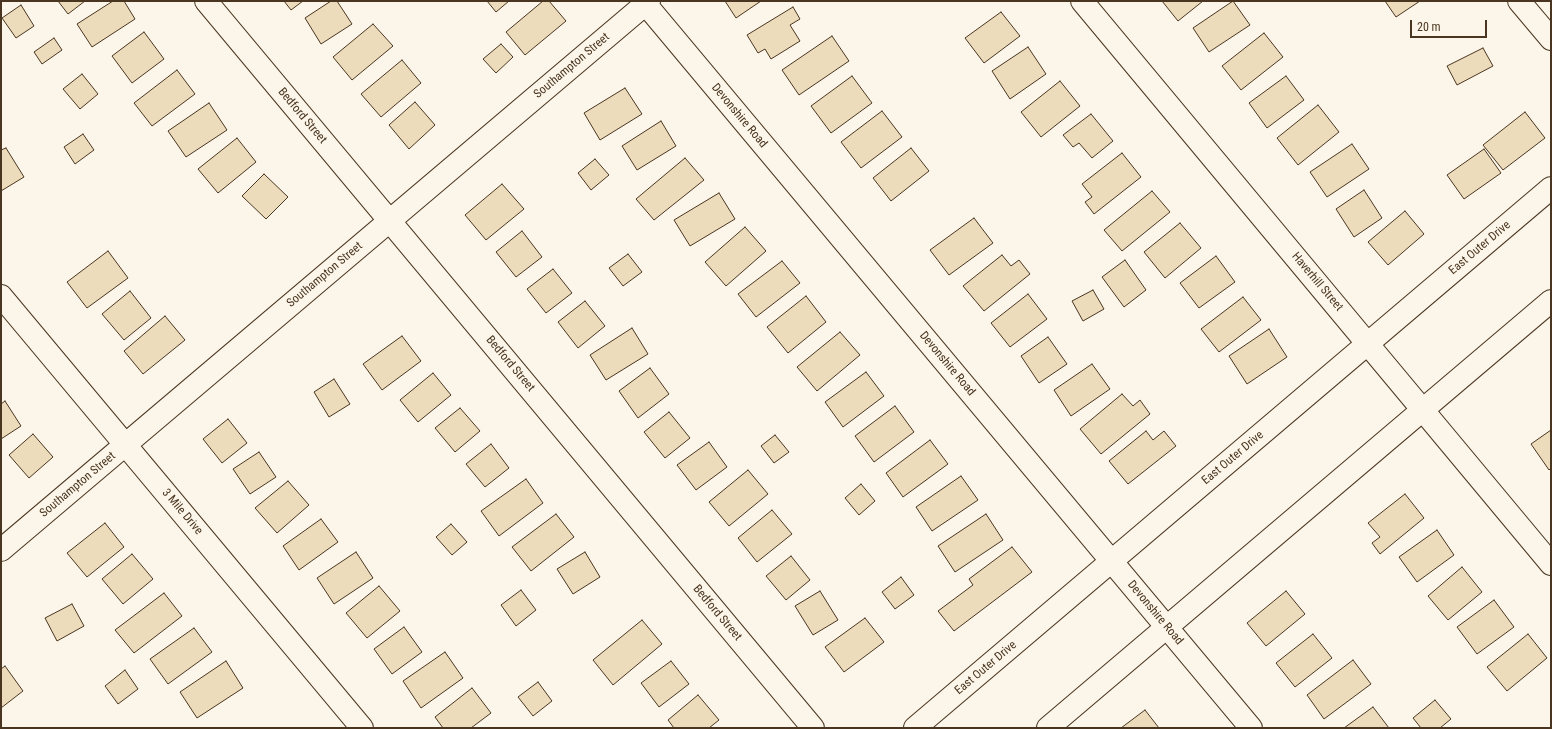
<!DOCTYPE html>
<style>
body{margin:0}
#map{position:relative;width:1552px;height:729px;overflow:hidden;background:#fbf6e9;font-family:"Roboto Condensed",sans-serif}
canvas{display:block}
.frame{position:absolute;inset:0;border:2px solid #4a3520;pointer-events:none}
.scale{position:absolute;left:1410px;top:20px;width:77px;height:18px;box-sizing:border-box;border:2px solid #4a3520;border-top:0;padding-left:5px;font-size:12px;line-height:14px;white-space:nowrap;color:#4a3520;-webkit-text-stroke:3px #fbf6e9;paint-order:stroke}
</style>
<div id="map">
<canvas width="1552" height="729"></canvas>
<div class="frame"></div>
<div class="scale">20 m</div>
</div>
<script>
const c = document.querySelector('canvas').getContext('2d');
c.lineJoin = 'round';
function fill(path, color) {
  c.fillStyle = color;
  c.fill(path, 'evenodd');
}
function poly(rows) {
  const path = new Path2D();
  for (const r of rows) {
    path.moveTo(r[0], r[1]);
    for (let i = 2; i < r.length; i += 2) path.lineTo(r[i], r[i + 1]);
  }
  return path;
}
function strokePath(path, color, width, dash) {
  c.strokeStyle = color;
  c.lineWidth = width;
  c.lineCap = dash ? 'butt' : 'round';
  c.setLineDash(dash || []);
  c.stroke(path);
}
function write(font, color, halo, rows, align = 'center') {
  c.font = font + ' "Roboto Condensed",sans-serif';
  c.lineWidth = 3;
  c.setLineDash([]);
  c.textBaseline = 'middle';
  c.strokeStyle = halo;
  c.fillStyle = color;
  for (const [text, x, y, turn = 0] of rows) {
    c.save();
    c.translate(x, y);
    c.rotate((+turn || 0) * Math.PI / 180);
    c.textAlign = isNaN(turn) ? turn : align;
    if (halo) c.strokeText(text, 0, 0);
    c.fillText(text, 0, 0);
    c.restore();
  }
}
const building = poly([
 [58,1,85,1,68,14,58,1],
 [113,1,124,1,135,19,92,47,77,24,113,1],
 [284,1,303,1,291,10,284,1],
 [331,1,337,1,352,24,321,44,305,18,331,1],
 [487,1,509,1,496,12,487,1],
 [543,1,549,1,566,21,525,55,506,32,543,1],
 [725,1,761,1,736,18,725,1],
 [1162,1,1203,1,1178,21,1162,1],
 [1233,1,1250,25,1209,52,1193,28,1233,1],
 [1385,1,1420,1,1396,17,1385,1],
 [21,5,34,26,16,38,2,18,21,5],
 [793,7,800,19,790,25,800,41,771,59,765,49,758,53,747,35,793,7],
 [1001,12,1020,36,984,63,965,38,1001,12],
 [373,24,393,46,352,80,333,57,373,24],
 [144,32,164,59,132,83,112,56,144,32],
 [1264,33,1283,57,1241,90,1222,66,1264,33],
 [832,36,849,61,799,95,782,70,832,36],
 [54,38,62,50,42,64,34,52,54,38],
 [501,44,513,57,496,73,483,59,501,44],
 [1028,47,1046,74,1010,99,992,71,1028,47],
 [1483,48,1493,66,1457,85,1447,66,1483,48],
 [402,60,421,83,381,117,361,94,402,60],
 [177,70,195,94,152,126,134,103,177,70],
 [82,74,98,94,80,109,63,89,82,74],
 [852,76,872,103,831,133,811,106,852,76],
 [1286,76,1304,100,1267,128,1249,103,1286,76],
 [1060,81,1080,106,1041,137,1021,112,1060,81],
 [625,88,642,114,600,140,584,113,625,88],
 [415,102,435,125,409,149,389,125,415,102],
 [209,103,227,130,186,157,168,131,209,103],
 [1318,105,1339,132,1298,165,1277,138,1318,105],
 [882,111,902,137,861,168,841,142,882,111],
 [1525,112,1545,138,1503,170,1483,145,1525,112],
 [1091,114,1113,141,1092,158,1079,143,1073,147,1063,135,1091,114],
 [661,121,676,146,637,170,622,146,661,121],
 [83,134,94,150,75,164,64,147,83,134],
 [237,138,256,162,218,193,198,169,237,138],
 [1352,144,1369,169,1327,197,1310,172,1352,144],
 [6,148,24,177,1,191,1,150,6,148],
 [911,148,929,171,891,201,873,178,911,148],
 [1484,149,1501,173,1464,199,1447,175,1484,149],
 [1122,153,1141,177,1094,214,1085,202,1092,197,1082,184,1122,153],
 [685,158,704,180,654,220,636,199,685,158],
 [595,159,609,175,591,190,578,173,595,159],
 [264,174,288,197,266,219,242,196,264,174],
 [502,184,524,209,486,240,465,215,502,184],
 [1364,190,1382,218,1354,237,1336,209,1364,190],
 [1152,191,1170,212,1122,251,1104,230,1152,191],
 [719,193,735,219,690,246,674,220,719,193],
 [1405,211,1424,234,1388,265,1368,242,1405,211],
 [974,218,993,243,949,275,930,250,974,218],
 [1180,223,1201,248,1165,278,1144,252,1180,223],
 [745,227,766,251,726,286,705,262,745,227],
 [522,231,542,257,516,277,496,252,522,231],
 [108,251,128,278,87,308,67,282,108,251],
 [628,254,642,272,623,286,609,268,628,254],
 [1002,255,1011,266,1019,260,1030,274,984,311,963,286,1002,255],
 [1216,256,1235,282,1199,308,1180,283,1216,256],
 [1125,260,1146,290,1124,307,1102,277,1125,260],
 [782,261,800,283,756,317,738,294,782,261],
 [553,269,572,293,546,313,527,289,553,269],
 [1093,290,1104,309,1083,321,1072,301,1093,290],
 [130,291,151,318,124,340,102,314,130,291],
 [1028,294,1047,319,1010,347,991,323,1028,294],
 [806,296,826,322,788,353,767,327,806,296],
 [1243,297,1261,320,1219,352,1201,329,1243,297],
 [585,301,605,326,578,348,558,322,585,301],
 [165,316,185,340,143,374,124,351,165,316],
 [632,328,648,354,606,380,590,355,632,328],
 [1269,329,1287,357,1247,384,1229,356,1269,329],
 [840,332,860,355,817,391,797,367,840,332],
 [402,336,421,361,382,390,363,364,402,336],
 [1048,337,1067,364,1039,383,1021,356,1048,337],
 [1092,364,1110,389,1071,416,1054,390,1092,364],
 [650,368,669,394,638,418,619,391,650,368],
 [866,372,884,396,843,427,825,402,866,372],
 [433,373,451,395,418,422,400,400,433,373],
 [334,379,350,404,329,417,314,392,334,379],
 [1122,394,1133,406,1140,400,1150,414,1101,454,1080,429,1122,394],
 [5,401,21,426,1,439,1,404,5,401],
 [895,406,914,432,874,462,855,436,895,406],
 [460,408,480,431,455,452,435,428,460,408],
 [669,412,690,438,665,458,644,432,669,412],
 [228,419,247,443,222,463,203,439,228,419],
 [1551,430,1551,468,1549,470,1531,444,1551,430],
 [1146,431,1153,440,1164,431,1176,446,1128,484,1109,461,1146,431],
 [33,434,53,457,29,478,9,455,33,434],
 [775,435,789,452,774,463,761,446,775,435],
 [930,440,948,464,903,497,886,473,930,440],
 [709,442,727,467,696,490,677,465,709,442],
 [491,444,509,468,485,487,466,464,491,444],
 [259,452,276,477,250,494,233,469,259,452],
 [748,470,768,494,729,526,709,502,748,470],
 [961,476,978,500,932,531,916,507,961,476],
 [526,479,543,503,499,536,481,511,526,479],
 [288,481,309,505,277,533,255,508,288,481],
 [861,484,875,501,859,515,845,498,861,484],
 [1405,494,1424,518,1380,554,1372,543,1380,537,1368,523,1405,494],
 [772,510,792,534,757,562,738,538,772,510],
 [556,514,574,537,531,571,512,547,556,514],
 [986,514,1003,540,955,572,938,546,986,514],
 [321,519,338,542,299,570,283,546,321,519],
 [105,523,124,547,87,577,67,553,105,523],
 [451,524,467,542,452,555,436,537,451,524],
 [1437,530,1454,555,1417,582,1399,557,1437,530],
 [1012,547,1032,572,954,631,938,611,973,585,969,579,1012,547],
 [356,552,373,578,334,604,317,578,356,552],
 [585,552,600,577,573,594,557,569,585,552],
 [132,554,153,579,123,604,102,579,132,554],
 [791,556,810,580,786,600,766,576,791,556],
 [1462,567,1482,592,1448,620,1428,596,1462,567],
 [901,577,914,595,895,609,882,592,901,577],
 [379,586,400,611,367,638,346,613,379,586],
 [521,590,536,610,516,626,501,605,521,590],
 [820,591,838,620,813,635,795,606,820,591],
 [1286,591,1305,614,1266,646,1247,623,1286,591],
 [164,593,182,616,134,653,115,630,164,593],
 [1494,600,1514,627,1477,654,1457,627,1494,600],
 [72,604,84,626,57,641,45,618,72,604],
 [865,618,884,642,844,672,825,647,865,618],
 [642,620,662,644,613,685,593,660,642,620],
 [404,627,422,652,392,674,374,649,404,627],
 [194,628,212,652,168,684,150,659,194,628],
 [1313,634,1332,658,1295,687,1276,663,1313,634],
 [1528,634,1547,658,1507,691,1487,667,1528,634],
 [445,652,463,678,421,708,403,681,445,652],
 [1353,660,1371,684,1324,719,1307,695,1353,660],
 [226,661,243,688,197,718,180,692,226,661],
 [671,661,689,684,659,707,641,683,671,661],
 [5,666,23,691,1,708,1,669,5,666],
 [125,670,138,689,118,704,105,686,125,670],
 [538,682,552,701,533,716,518,697,538,682],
 [472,688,491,713,471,728,443,728,435,717,472,688],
 [698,695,719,720,709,728,674,728,668,720,698,695],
 [1435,700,1451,719,1440,728,1421,728,1413,718,1435,700],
 [1373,707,1389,728,1344,728,1373,707],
 [1145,710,1159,728,1121,728,1145,710]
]);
fill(building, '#ecdcbc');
strokePath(building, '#4a3520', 1);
const street = poly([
 [206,1,813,728],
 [643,1,1251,728],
 [1082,1,1551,564],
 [1519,1,1551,39],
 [1,296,362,728],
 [1,550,649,1]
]);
const secondary = poly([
 [915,728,1551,188],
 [1048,728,1551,301]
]);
strokePath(street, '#4a3520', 24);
strokePath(secondary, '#4a3520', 24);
strokePath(street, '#fbf6e9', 22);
strokePath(secondary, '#fbf6e9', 22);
write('12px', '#4a3520', '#fbf6e9', [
 ["Southampton Street",572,66,-40],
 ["Bedford Street",302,116,50],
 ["Devonshire Road",739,116,50],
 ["East Outer Drive",1480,248,-40],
 ["Southampton Street",325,275,-40],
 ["Haverhill Street",1317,282,50],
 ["Bedford Street",510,364,50],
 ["Devonshire Road",947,364,50],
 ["East Outer Drive",1233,458,-40],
 ["Southampton Street",78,485,-40],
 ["3 Mile Drive",182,512,50],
 ["Bedford Street",717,613,50],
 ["Devonshire Road",1155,613,50],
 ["East Outer Drive",986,668,-40]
]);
</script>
